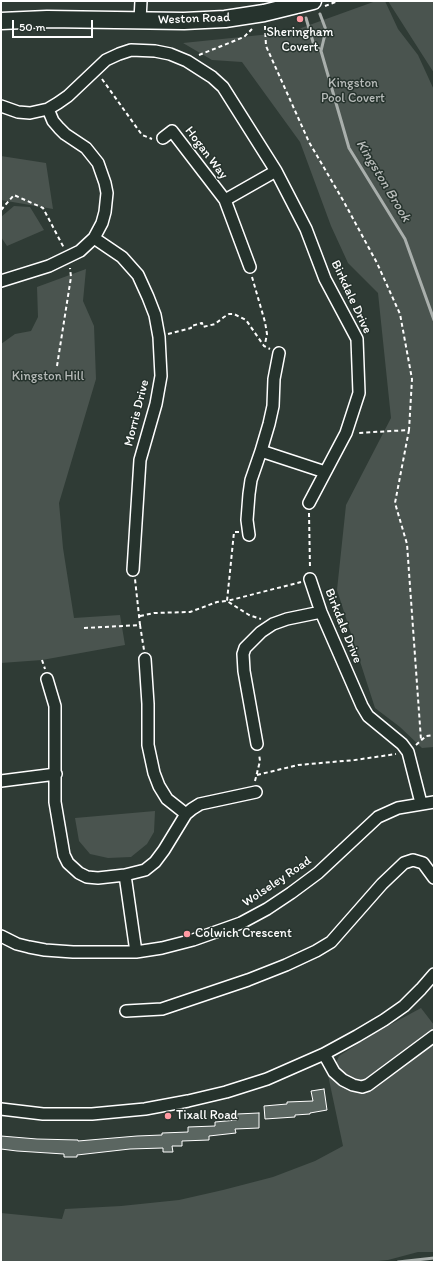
<!DOCTYPE html>
<style>
body{margin:0}
#map{position:relative;width:435px;height:1263px;overflow:hidden;background:#2f3b35;font-family:Itim,sans-serif}
canvas{display:block}
.frame{position:absolute;inset:0;border:2px solid #fff;pointer-events:none}
.scale{position:absolute;left:12px;top:20px;width:81px;height:18px;box-sizing:border-box;border:2px solid #fff;border-top:0;padding-left:5px;font-size:12px;line-height:14px;white-space:nowrap;color:#fff;-webkit-text-stroke:3px #26332d;paint-order:stroke}
</style>
<div id="map">
<canvas width="435" height="1263"></canvas>
<div class="frame"></div>
<div class="scale">50 m</div>
</div>
<script>
const c = document.querySelector('canvas').getContext('2d');
c.lineJoin = 'round';
function fill(path, color) {
  c.fillStyle = color;
  c.fill(path, 'evenodd');
}
function poly(rows) {
  const path = new Path2D();
  for (const r of rows) {
    path.moveTo(r[0], r[1]);
    for (let i = 2; i < r.length; i += 2) path.lineTo(r[i], r[i + 1]);
  }
  return path;
}
function strokePath(path, color, width, dash) {
  c.strokeStyle = color;
  c.lineWidth = width;
  c.lineCap = dash ? 'butt' : 'round';
  c.setLineDash(dash || []);
  c.stroke(path);
}
function write(font, color, halo, rows, align = 'center') {
  c.font = font + ' Itim,sans-serif';
  c.lineWidth = 3;
  c.setLineDash([]);
  c.textBaseline = 'middle';
  c.strokeStyle = halo;
  c.fillStyle = color;
  for (const [text, x, y, turn = 0] of rows) {
    c.save();
    c.translate(x, y);
    c.rotate((+turn || 0) * Math.PI / 180);
    c.textAlign = isNaN(turn) ? turn : align;
    if (halo) c.strokeText(text, 0, 0);
    c.fillText(text, 0, 0);
    c.restore();
  }
}
fill(poly([
 [376,1,385,1,398,29,418,55,434,90,434,747,422,748,400,727,375,708,337,590,346,505,391,418,378,293,348,263,331,226,300,142,242,62,212,60,183,43,290,32],
 [388,1,434,1,434,73],
 [1,156,46,163,53,209,1,200],
 [14,206,30,207,44,230,7,246,1,237,1,217],
 [86,269,83,301,94,326,96,379,59,503,63,548,74,618,120,615,125,645,42,660,1,663,1,344,15,334,31,331,38,317,37,287],
 [155,811,154,832,147,844,131,857,108,858,90,854,79,841,75,818],
 [421,1008,434,1025,434,1252,418,1252,388,1260,369,1262,1,1262,1,1213,62,1219,65,1209,121,1206,179,1200,223,1190,273,1177,315,1161,343,1146,328,1075,340,1069,336,1063,339,1056,375,1033]
]), '#4a544f');
strokePath(poly([
 [320,14,326,30,321,51,349,148,405,239,434,320],
 [306,18,313,42,321,51],
 [398,1262,434,1258]
]), '#a9afac', 3);
const building = poly([
 [324,1089,327,1110,310,1113,310,1114,295,1115,295,1117,265,1119,264,1106,287,1104,287,1102,313,1101,311,1091,324,1089],
 [259,1113,259,1128,235,1129,236,1133,209,1136,209,1140,182,1141,182,1146,172,1146,173,1152,163,1152,163,1148,130,1149,77,1155,77,1157,64,1157,64,1154,17,1151,1,1149,1,1136,37,1139,78,1140,78,1141,137,1136,162,1135,162,1133,188,1132,188,1127,215,1126,215,1122,237,1120,237,1114,259,1113]
]);
fill(building, '#5b6661');
strokePath(building, '#fff', 1);
const minor = poly([
 [140,20,141,1],
 [1,106,18,112,30,113,48,109,58,103,68,96,106,60,119,54,131,50,155,51,170,54,187,61,212,77,223,87,276,171,306,229,325,279,357,339,359,393,346,433,309,503],
 [163,138,172,131,225,200,276,171],
 [225,200,250,267],
 [94,238,122,257,138,275,148,297,155,315,159,337,161,376,156,404,140,460,133,570],
 [1,281,49,266,80,251,94,238,102,223,105,212,107,193,105,183,98,163,86,148,65,134,59,128,53,121,48,109],
 [279,353,274,379,273,406,269,424,261,451,325,472],
 [249,535,247,520,249,494,251,480,261,451],
 [310,579,321,612,362,706,368,716,402,744,408,752,421,803],
 [145,659,148,704,148,745,154,773,159,786,167,799,186,814],
 [47,679,55,706,55,802,64,855,68,863,79,873,87,877,98,878,125,875,145,870,155,862,164,850,186,814,192,809,200,804,256,792],
 [257,744,244,671,243,654,245,648,261,632,273,624,287,619,321,612],
 [1,781,56,774],
 [125,875,136,952],
 [1,936,17,944,29,947,45,950,73,952,136,952,162,948,193,940,241,923,267,909,291,893,318,873,378,817,398,808,434,802],
 [126,1011,162,1009,248,980,286,965,316,951,331,942,382,884,404,863,413,860,423,863,434,878],
 [324,1054,334,1072,343,1080,353,1085,362,1087,368,1085,434,1036],
 [1,1109,43,1114,92,1114,145,1109,188,1101,226,1092,267,1079,324,1054,357,1036,384,1020,404,1006,421,989,434,974]
]);
const highway = poly([
 [1,21,47,19,184,21,225,19,264,13,313,1]
]);
strokePath(minor, '#fff', 14);
strokePath(highway, '#fff', 19);
strokePath(poly([
 [325,6,338,1],
 [265,26,266,46,309,142,344,202,377,263,400,314,412,379,409,430,358,433],
 [199,55,244,37,252,29],
 [102,79,142,135,152,139],
 [1,210,14,195,43,208,64,248],
 [252,277,265,322,267,334,265,344],
 [168,334,191,328,191,326,202,323,203,327,215,324,224,317,229,314,234,314,246,320,264,346,270,349],
 [57,366,71,277,70,268],
 [409,430,395,503,407,544,421,740],
 [309,513,310,568],
 [239,532,234,532,227,601,301,582],
 [140,616,154,613,190,612,217,602,227,601,249,615,261,619],
 [140,625,144,650],
 [84,628,140,625,135,579],
 [42,660,45,669],
 [416,745,426,736,434,735],
 [257,775,298,765,355,760,396,754],
 [255,781,260,761,259,754]
]), '#fff', 2, [4, 3]);
strokePath(minor, '#26332d', 11);
strokePath(highway, '#26332d', 16);
for (const [x, y, r, color] of [
 [300,19,4,"#ff9aa2"],
 [187,934,4,"#ff9aa2"],
 [168,1116,4,"#ff9aa2"]
]) {
  const dot = new Path2D();
  dot.arc(x, y, r, 0, 2 * Math.PI);
  c.fillStyle = color;
  c.fill(dot);
  strokePath(dot, '#26332d', 1.5);
}
write('13px', '#fff', '#26332d', [
 ["Weston Road",194,19,-2],
 ["Hogan Way",206,153,53],
 ["Birkdale Drive",351,297,65],
 ["Morris Drive",137,413,-76],
 ["Birkdale Drive",343,626,68],
 ["Wolseley Road",277,882,-34]
]);
write('13px', '#fff', '#26332d', [
 ["Sheringham",300,33,"center"],
 ["Covert",300,48,"center"],
 ["Colwich Crescent",195,934],
 ["Tixall Road",176,1116]
], 'left');
write('13px', '#b7bbb9', '#26332d', [
 ["Kingston",353,84],
 ["Pool Covert",353,99],
 ["Kingston Hill",48,377]
]);
write('italic 14px', '#b8bcba', '#26332d', [
 ["Kingston Brook",383,181,59]
]);
</script>
